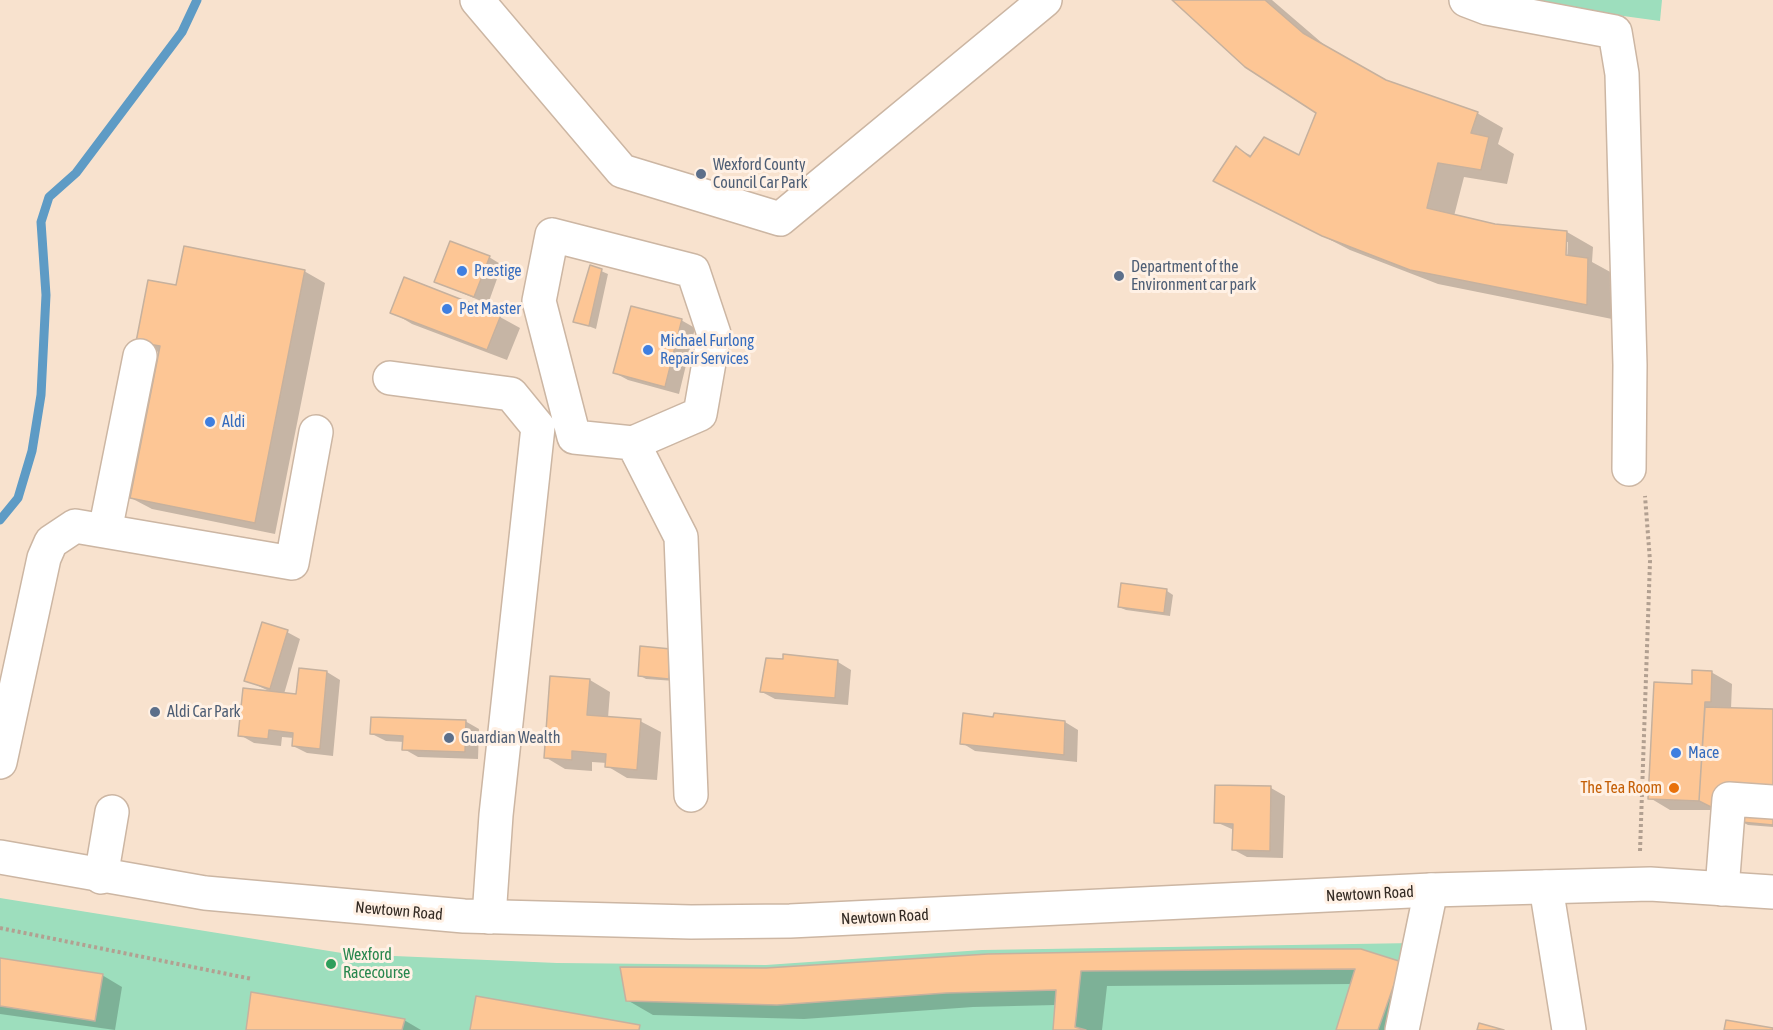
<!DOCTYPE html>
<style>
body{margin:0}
canvas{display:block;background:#f8e2ce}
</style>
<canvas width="1773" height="1030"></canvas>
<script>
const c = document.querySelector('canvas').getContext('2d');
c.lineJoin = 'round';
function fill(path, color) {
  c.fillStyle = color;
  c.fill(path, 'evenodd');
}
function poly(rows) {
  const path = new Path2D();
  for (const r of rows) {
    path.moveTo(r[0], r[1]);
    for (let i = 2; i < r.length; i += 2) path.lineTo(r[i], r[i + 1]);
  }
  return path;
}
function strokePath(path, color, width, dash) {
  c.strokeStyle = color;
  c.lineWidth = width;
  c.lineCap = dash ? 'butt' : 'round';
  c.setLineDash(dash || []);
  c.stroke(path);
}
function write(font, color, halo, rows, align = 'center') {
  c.font = font + ' "Asap Condensed",sans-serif';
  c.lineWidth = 6;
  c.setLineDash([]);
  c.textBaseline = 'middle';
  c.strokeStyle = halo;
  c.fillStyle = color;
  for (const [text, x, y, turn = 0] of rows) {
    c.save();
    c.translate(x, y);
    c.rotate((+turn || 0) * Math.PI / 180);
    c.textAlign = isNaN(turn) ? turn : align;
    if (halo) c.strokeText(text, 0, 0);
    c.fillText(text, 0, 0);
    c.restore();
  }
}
fill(poly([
 [1506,0,1662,0,1660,21],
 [0,898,348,954,557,963,766,965,982,950,1415,943,1396,1030,0,1030]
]), '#9ddebd');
fill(poly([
 [1175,0,1272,0,1329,49,1386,81,1477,113,1503,128,1498,144,1514,154,1507,184,1464,177,1454,216,1495,226,1567,232,1593,247,1592,262,1614,274,1612,319,1438,284,1350,250,1216,181,1236,148,1252,156,1299,157,1318,112],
 [1565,242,1568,242,1567,262,1564,262],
 [489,257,502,265,488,304,436,282],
 [304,271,325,283,275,534,152,509,131,498,160,353,138,341,177,287],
 [601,271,608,274,596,329,575,321],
 [392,312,500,317,520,328,507,360,412,324],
 [681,320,695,328,679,394,628,380,615,373],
 [1167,591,1173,595,1170,616,1126,610,1119,607],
 [287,632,300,639,284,694,297,695,327,672,340,680,333,756,307,753,293,746,294,738,282,737,281,746,254,743,240,735,269,691,246,680],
 [671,650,675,681,646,679,639,675],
 [838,662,851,670,848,705,775,699,762,692],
 [1711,672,1732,684,1731,709,1773,711,1773,827,1748,825,1719,810,1670,810,1650,798,1693,686],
 [590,680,610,692,608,718,640,721,661,732,657,780,627,778,607,766,607,763,592,762,592,771,565,769,545,757],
 [994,718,1065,722,1078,730,1077,762,975,751,962,743],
 [465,721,479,729,478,759,418,757,404,749,404,742,386,741,372,734],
 [1271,788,1285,796,1283,858,1247,857,1234,850,1234,830,1216,822],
 [0,959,102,975,122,987,115,1030,0,1014],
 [1401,963,1409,1030,1338,1030,1352,984,1107,986,1102,1030,1054,1030,1056,1005,973,1007,804,1019,653,1015,627,1000,766,970],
 [404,1020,421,1030,248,1030]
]), '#0003');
strokePath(poly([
 [0,520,18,498,32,451,41,395,46,295,41,222,49,197,76,173,182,32,197,0]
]), '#5e9bc5', 9);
const building = poly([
 [1172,0,1265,0,1303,33,1386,80,1478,112,1471,133,1489,137,1481,170,1438,163,1427,208,1495,224,1567,231,1566,255,1588,258,1587,305,1410,270,1322,236,1213,181,1236,146,1250,157,1264,137,1299,155,1316,113,1245,67,1172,0],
 [450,241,490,256,474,297,434,282,450,241],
 [184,246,305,270,255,523,130,498,160,346,136,342,148,280,176,285,184,246],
 [590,265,602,269,589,326,573,322,590,265],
 [404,277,501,315,487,350,390,313,404,277],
 [631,306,682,319,665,387,613,373,631,306],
 [1121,583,1167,589,1164,613,1118,607,1121,583],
 [262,622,288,630,270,689,244,681,262,622],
 [640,646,671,649,669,679,638,676,640,646],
 [783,654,838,660,835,698,760,692,766,658,783,659,783,654],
 [299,668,327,671,320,749,292,746,293,733,269,730,268,739,238,736,243,688,296,694,299,668],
 [1692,670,1712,671,1711,702,1705,702,1699,801,1648,799,1654,682,1692,684,1692,670],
 [550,676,590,679,587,715,641,719,637,770,605,767,606,754,572,751,572,760,544,758,550,676],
 [1705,707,1773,709,1773,825,1741,822,1699,801,1705,707],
 [963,713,993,717,994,713,1065,721,1064,755,960,744,963,713],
 [371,717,466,720,465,752,402,750,403,736,370,734,371,717],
 [1215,785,1271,786,1270,851,1232,850,1233,824,1214,823,1215,785],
 [1251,949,1361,949,1402,962,1378,1030,1336,1030,1355,969,1081,971,1075,1027,1086,1030,1053,1030,1056,990,946,993,777,1005,626,1001,620,967,766,968,988,954,1251,949],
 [0,958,103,974,95,1021,0,1006,0,958],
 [251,992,405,1019,402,1030,246,1030,251,992],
 [476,996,640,1025,639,1030,470,1030,476,996],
 [1726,1020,1773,1028,1773,1030,1724,1030,1726,1020],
 [1479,1023,1504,1030,1477,1030,1479,1023]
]);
fill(building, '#fdc695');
strokePath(building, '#c6b19e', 1.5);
const minor = poly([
 [477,0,622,171,780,219,1045,0],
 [1466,0,1487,8,1615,32,1622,74,1630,365,1629,469],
 [552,235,693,271,714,334,700,414,633,443,574,437,539,301,552,235],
 [390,378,511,394,538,427,496,815,489,917],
 [633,443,681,537,691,795],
 [105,531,140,356],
 [0,762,44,558,51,542,75,526,292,563,316,432],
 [101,877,112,812],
 [1546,887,1569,1030],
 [1722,889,1729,799,1773,802],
 [1402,1030,1431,890]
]);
const major = poly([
 [0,857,205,893,464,916,691,922,790,921,1431,890,1650,884,1773,892]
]);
strokePath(minor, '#ccb6a3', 36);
strokePath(major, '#ccb6a3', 36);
strokePath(poly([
 [1640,851,1650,561,1645,496],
 [0,928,252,979]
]), '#b2a091', 4, [3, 3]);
strokePath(minor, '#fff', 33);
strokePath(major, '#fff', 33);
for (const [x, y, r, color] of [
 [701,174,6,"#5c6f8a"],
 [462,271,6,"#3f7fe0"],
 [1119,276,6,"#5c6f8a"],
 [447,309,6,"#3f7fe0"],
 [648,350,6,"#3f7fe0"],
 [210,422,6,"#3f7fe0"],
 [155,712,6,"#5c6f8a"],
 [449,738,6,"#5c6f8a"],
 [1676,753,6,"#3f7fe0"],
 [1674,788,6,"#e8710a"],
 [331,964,6,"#2e9e5b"]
]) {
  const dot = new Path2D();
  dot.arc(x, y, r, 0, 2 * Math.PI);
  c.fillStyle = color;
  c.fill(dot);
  strokePath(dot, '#fff1e5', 2);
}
write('16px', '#4e5e75', '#fff1e5', [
 ["Wexford County",713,165],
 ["Council Car Park",713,183],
 ["Department of the",1131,267],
 ["Environment car park",1131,285],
 ["Aldi Car Park",167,712],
 ["Guardian Wealth",461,738]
], 'left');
write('16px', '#366cbe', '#fff1e5', [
 ["Prestige",474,271],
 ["Pet Master",459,309],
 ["Michael Furlong",660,341],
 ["Repair Services",660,359],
 ["Aldi",222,422],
 ["Mace",1688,753]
], 'left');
write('16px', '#c56008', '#fff1e5', [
 ["The Tea Room",1662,788]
], 'right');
write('16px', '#352c25', '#fff1e5', [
 ["Newtown Road",1370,894,-3],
 ["Newtown Road",399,911,5],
 ["Newtown Road",885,917,-3]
]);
write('16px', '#27864d', '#fff1e5', [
 ["Wexford",343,955],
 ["Racecourse",343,973]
], 'left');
</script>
